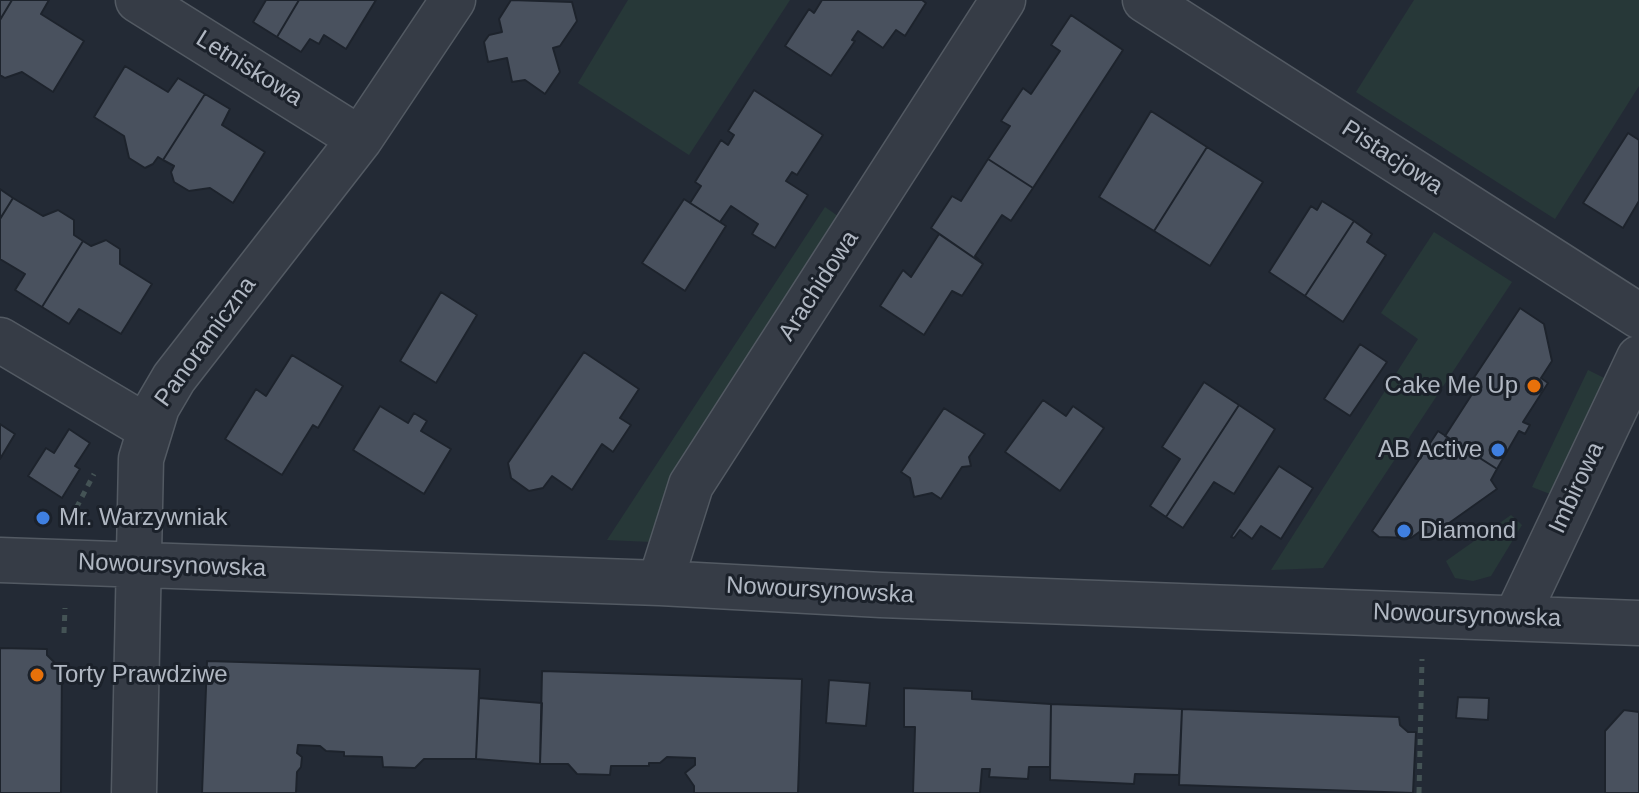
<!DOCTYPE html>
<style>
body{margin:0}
canvas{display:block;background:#232a35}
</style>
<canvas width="1639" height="793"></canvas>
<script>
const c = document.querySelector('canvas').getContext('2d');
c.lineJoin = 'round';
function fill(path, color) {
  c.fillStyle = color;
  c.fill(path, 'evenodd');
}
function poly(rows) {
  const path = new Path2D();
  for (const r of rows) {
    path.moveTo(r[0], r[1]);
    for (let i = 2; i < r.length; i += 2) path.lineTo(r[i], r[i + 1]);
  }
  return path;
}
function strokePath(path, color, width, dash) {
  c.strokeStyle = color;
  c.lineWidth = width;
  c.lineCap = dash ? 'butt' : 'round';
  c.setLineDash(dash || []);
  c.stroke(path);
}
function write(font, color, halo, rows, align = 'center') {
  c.font = font + ' Arial,sans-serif';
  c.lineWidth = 6;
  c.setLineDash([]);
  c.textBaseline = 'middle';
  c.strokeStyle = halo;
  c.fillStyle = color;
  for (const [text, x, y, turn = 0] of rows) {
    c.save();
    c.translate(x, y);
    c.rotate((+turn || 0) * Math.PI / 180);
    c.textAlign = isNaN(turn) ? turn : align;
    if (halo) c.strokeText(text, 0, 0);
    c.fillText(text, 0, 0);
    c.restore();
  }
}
fill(poly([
 [628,0,790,0,689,155,578,83],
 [1414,0,1639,0,1639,86,1555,219,1356,92],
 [825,207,842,219,681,461,664,494,652,542,607,540],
 [1434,232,1512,282,1323,568,1271,570,1418,339,1381,313],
 [1588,370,1606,379,1550,494,1532,487],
 [1511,515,1522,525,1491,576,1473,581,1455,578,1446,561]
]), '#273838');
const building = poly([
 [0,0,12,0,0,20,0,0],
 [12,0,49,0,41,14,84,41,53,92,22,72,5,78,0,75,0,20,12,0],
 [266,0,299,0,277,37,253,22,266,0],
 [299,0,376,0,346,49,324,35,319,44,310,39,301,52,277,37,299,0],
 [511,0,572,2,577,21,560,46,553,48,560,72,545,94,525,80,512,82,507,58,488,62,484,42,489,35,502,32,499,19,511,0],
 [822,0,922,0,926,3,905,36,896,30,883,48,858,31,852,40,855,41,831,76,785,46,809,9,814,13,822,0],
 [1071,15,1123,50,1033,188,988,159,1010,126,1001,121,1023,88,1031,94,1060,51,1051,45,1071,15],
 [125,66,168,92,178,78,205,94,163,160,158,157,153,164,145,168,129,158,124,136,94,117,125,66],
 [754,90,823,135,797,175,792,172,786,181,808,195,775,248,752,234,758,224,731,206,720,222,690,203,701,186,695,182,721,140,728,145,734,135,728,131,754,90],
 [205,94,230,109,222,125,265,152,233,203,210,188,189,191,174,182,171,172,174,166,163,160,205,94],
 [1151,111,1207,147,1154,231,1099,197,1151,111],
 [1628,133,1639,140,1639,201,1623,228,1583,203,1628,133],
 [1207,147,1263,182,1210,266,1154,231,1207,147],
 [988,159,1033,188,1011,221,1002,215,975,256,983,264,931,228,952,196,961,201,988,159],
 [0,189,13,198,0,219,0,189],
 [13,198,43,216,58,210,74,220,74,235,83,241,42,307,15,290,25,274,0,259,0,219,13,198],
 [684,199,726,226,685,291,642,263,684,199],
 [1322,201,1354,221,1305,296,1269,272,1311,206,1317,210,1322,201],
 [1354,221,1372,234,1367,242,1386,255,1343,322,1305,296,1354,221],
 [939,234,983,264,962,296,952,291,924,335,880,306,903,270,911,277,939,234],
 [106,240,120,249,120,264,152,284,121,334,79,309,69,324,42,307,83,241,91,246,106,240],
 [441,292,477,315,436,383,400,361,441,292],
 [1520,308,1544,324,1552,361,1541,378,1548,383,1523,422,1530,425,1525,434,1519,431,1497,469,1445,436,1476,388,1473,379,1520,308],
 [1360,344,1387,362,1350,416,1324,399,1360,344],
 [584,352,639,389,620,418,631,425,613,452,602,444,572,490,552,476,543,488,529,491,511,478,508,463,584,352],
 [292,355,343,386,318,428,313,425,282,475,225,439,256,389,266,396,292,355],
 [1204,382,1239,405,1166,517,1150,506,1180,459,1162,447,1204,382],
 [1043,400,1066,416,1073,406,1104,428,1060,491,1005,452,1043,400],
 [1239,405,1275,429,1234,494,1214,482,1183,528,1166,517,1239,405],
 [380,406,408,423,414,413,427,421,421,431,451,449,424,494,353,450,380,406],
 [944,408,985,434,969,457,971,466,962,467,941,499,932,493,914,497,910,478,901,472,944,408],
 [0,424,15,434,0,459,0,424],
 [69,429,90,443,75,466,80,469,62,498,28,476,46,448,54,453,69,429],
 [1438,431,1497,469,1491,480,1497,489,1428,538,1422,530,1411,538,1379,537,1372,531,1438,431],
 [1279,466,1313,488,1281,539,1261,526,1252,539,1240,530,1234,538,1231,537,1279,466],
 [0,648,47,649,47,655,56,664,62,664,61,793,0,793,0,648],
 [207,661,480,669,476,759,424,759,415,768,383,767,382,757,344,756,344,752,326,751,320,746,298,745,297,753,302,757,301,767,297,772,296,793,202,793,207,661],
 [542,671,802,679,798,793,694,793,694,786,685,773,695,765,695,758,667,757,660,763,649,763,649,766,611,766,610,775,577,774,568,764,540,764,542,671],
 [829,680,870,683,866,726,826,723,829,680],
 [904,688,972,691,972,699,1051,704,1050,767,1029,767,1028,779,989,777,990,769,982,769,980,793,913,793,915,727,904,727,904,688],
 [1458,697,1489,698,1488,720,1456,718,1458,697],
 [479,698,542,703,540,764,476,759,479,698],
 [1051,704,1182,709,1179,775,1135,774,1134,784,1050,780,1051,704],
 [1182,709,1399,717,1400,725,1408,732,1416,732,1413,793,1179,785,1182,709],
 [1624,710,1639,712,1639,793,1605,793,1605,731,1624,710]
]);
fill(building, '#49515e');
strokePath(building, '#1d232c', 2);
const minor = poly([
 [138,0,360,139],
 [1145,0,1639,316],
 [0,340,150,429],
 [0,560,660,583,881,595,1639,623],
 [660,583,691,485,1003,0],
 [1516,618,1639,358],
 [134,793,141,459,157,407,174,378,360,139,453,0]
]);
strokePath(minor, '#535a63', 47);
strokePath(poly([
 [71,518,94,474],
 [64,633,65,608],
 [1419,793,1422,659]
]), '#445355', 5, [6, 6]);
strokePath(minor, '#363c46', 44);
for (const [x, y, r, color] of [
 [1534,386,8,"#e8710a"],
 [1498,450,8,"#3f7fe0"],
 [43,518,8,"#3f7fe0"],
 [1404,531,8,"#3f7fe0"],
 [37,675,8,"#e8710a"]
]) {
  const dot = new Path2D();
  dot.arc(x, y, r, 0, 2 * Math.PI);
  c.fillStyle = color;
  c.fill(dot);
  strokePath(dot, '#1b212a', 3);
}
write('24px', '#b0b7c2', '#1b212a', [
 ["Letniskowa",249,69,32],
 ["Pistacjowa",1392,158,33],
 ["Arachidowa",819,286,-57],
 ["Panoramiczna",206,342,-54],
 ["Imbirowa",1577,488,-65],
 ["Nowoursynowska",172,566,2],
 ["Nowoursynowska",820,591,3],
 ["Nowoursynowska",1467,616,2]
]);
write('24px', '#b0b7c2', '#1b212a', [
 ["Cake Me Up",1518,386,"right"],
 ["AB Active",1482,450,"right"],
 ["Mr. Warzywniak",59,518],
 ["Diamond",1420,531],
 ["Torty Prawdziwe",53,675]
], 'left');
</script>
